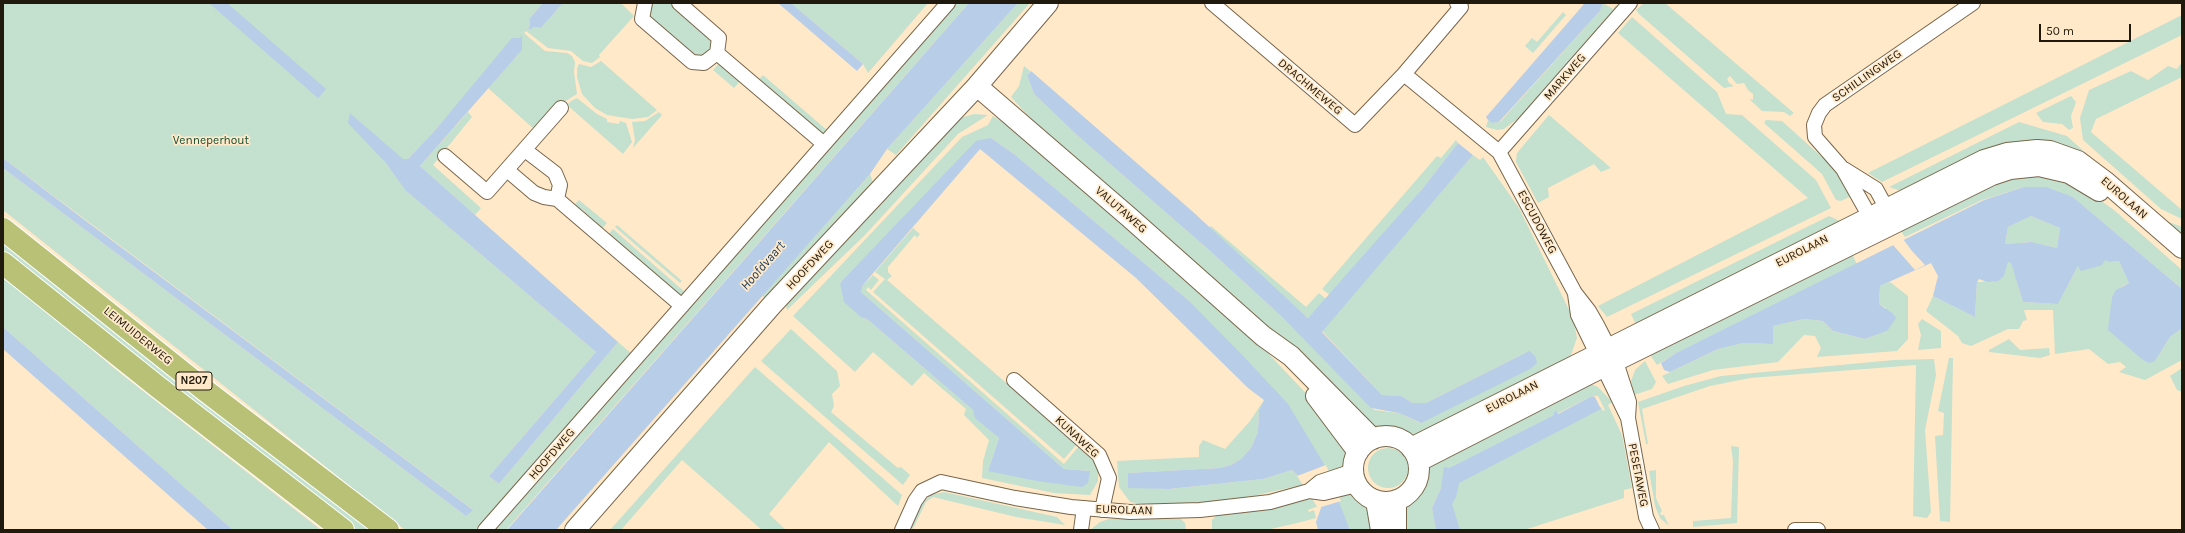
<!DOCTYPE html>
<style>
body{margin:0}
#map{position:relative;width:2185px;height:533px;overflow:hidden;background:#ffe9c9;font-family:Karla,sans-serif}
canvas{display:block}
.frame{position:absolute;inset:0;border:4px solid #20190d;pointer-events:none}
.scale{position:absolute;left:2039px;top:24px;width:92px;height:18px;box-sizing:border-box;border:2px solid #20190d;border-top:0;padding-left:5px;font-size:12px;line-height:14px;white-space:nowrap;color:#20190d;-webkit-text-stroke:3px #ffe9c9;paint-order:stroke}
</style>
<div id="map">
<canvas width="2185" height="533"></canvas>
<div class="frame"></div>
<div class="scale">50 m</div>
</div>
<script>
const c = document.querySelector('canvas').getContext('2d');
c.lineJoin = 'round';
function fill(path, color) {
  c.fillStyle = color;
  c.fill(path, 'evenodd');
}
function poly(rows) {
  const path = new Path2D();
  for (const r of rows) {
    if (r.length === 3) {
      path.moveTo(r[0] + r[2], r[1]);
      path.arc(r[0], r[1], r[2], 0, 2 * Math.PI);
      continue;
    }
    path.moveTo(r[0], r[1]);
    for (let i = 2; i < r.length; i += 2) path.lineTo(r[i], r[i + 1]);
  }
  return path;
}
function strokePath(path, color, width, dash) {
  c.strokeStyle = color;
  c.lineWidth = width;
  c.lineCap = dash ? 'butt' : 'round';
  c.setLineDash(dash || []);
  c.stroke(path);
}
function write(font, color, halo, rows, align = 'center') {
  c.font = font + ' Karla,sans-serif';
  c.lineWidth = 3.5;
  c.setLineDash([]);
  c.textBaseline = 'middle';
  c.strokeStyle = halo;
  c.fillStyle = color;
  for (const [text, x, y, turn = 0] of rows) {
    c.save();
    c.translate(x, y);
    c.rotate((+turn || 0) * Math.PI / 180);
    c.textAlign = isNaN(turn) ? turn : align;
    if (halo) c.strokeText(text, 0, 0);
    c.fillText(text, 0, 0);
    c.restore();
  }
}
fill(poly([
 [3,3,543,3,529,19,530,25,528,28,530,30,532,27,541,28,563,3,621,3,634,16,599,55,600,57,592,63,583,61,571,51,548,48,526,31,524,33,545,51,567,53,572,56,575,62,574,72,577,94,564,102,562,101,535,130,488,88,522,50,438,127,408,159,403,160,350,113,405,190,596,352,489,476,499,484,618,342,631,353,478,530,405,530,3,210,3,168,466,516,472,509,3,158],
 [652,3,672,3,712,37,712,45,708,51,698,58,650,19,648,10],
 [791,3,928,3,868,73,863,64],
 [955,3,969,3,506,530,494,530],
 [1018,3,1030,3,896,155,887,149],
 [1603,3,1613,9,1616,5,1619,8,1520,122,1516,120,1504,129,1497,130,1486,127,1488,120,1492,123,1500,122,1600,11],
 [1644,3,1665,3,1794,113,1790,116,1784,112,1762,111,1749,99,1753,100,1753,94,1748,90,1744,83,1737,84,1730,76,1727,79,1729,83,1734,86,1724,88,1639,14,1636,10],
 [1563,12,1566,15,1533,53,1525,46,1532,38,1537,42],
 [2182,15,2182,35,1882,182,1868,173],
 [1632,17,1717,92,1726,114,1742,115,1816,180,1831,208,1607,317,1598,306,1808,198,1618,33],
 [601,61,657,110,648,117,632,119,607,115,595,108,582,94,577,77,577,68,579,64,591,67],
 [721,61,723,63,723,68,735,78,742,79,734,88,713,70],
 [2182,62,2182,77,2096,119,2091,132,2182,210,2182,219,2161,209,2083,140,2080,118,2089,90,2131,71,2148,80,2168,66,2177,69],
 [1024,66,1030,71,1027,75,1034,94,1078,136,1209,250,1281,316,1374,410,1399,413,1420,423,1529,351,1426,403,1413,403,1401,396,1382,395,1322,331,1473,155,1480,160,1483,157,1519,208,1573,318,1577,338,1571,355,1538,380,1415,437,1374,429,1043,132,1011,97,1019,86],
 [763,75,828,131,826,134,815,131,758,80],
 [2071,96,2076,102,2071,116,2073,128,2069,130,2062,124,2043,122,2036,113],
 [577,98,597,114,607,119,607,122,619,124,620,121,626,123,632,142,623,154,567,105,571,101],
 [468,112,472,117,433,165,481,208,475,215,420,166],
 [659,112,662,115,633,148,635,140,632,122,645,121],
 [974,114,988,115,958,134,865,235,787,310,785,300,960,118],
 [1549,115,1611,168,1601,172,1594,164,1548,188,1549,197,1538,203,1516,162,1517,153],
 [993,116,1007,125,1246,330,1319,407,1350,452,1346,465,1306,484,1253,496,1199,504,1147,505,1130,502,1119,487,1117,461,1199,457,1199,446,1203,440,1225,449,1250,421,1264,400,1259,410,1258,432,1251,448,1241,459,1231,465,1220,468,1128,473,1128,487,1169,489,1263,479,1292,470,1297,475,1324,466,1188,300,1014,154,991,138,840,283,862,318,867,319,973,410,976,418,999,438,988,471,1090,471,1064,469,861,292,863,285,873,275,879,280,871,290,868,287,866,290,1064,464,1079,446,1098,464,1098,481,1090,495,1054,493,982,478,983,461,989,440,964,415,966,409,924,373,912,386,873,352,855,372,793,316,962,137,988,125],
 [1766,120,1782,121,1833,167,1843,178,1853,195,1841,201,1836,200,1822,174,1764,123],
 [2019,122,2067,136,2156,217,2182,227,2182,239,2083,159,1904,192,1889,187],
 [1456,140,1458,143,1423,188,1330,295,1322,289,1437,156,1441,158],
 [2031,172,2076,183,2114,210,2182,270,2182,289,2073,197,2024,187,1982,200,1905,237,1900,230,2003,176],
 [870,174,873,182,769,300,762,296],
 [579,200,607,223,600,231,599,225,581,209,576,209,574,205],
 [1829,216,1840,221,1638,329,1631,314],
 [2031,216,2060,228,2057,248,2032,242,2005,244,2008,227],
 [617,225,682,281,680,283,615,227],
 [1211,226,1306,307,1319,293,1326,299,1308,318,1209,228],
 [913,228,920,234,917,238,915,235,888,267,888,272,892,276,887,280,1077,444,1064,459,873,292,885,279,875,272],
 [613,229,686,293,683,297,672,293,607,236],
 [3,237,377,530,354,530,330,513,3,254],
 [1850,250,1857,264,1676,353,1657,365,1650,355,1671,340],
 [2105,260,2109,262,2119,261,2129,283,2122,286,2112,297,2111,311,2143,360,2155,361,2170,337,2182,328,2182,360,2145,380,2119,372,2126,367,2120,362,2108,364,2089,349,2055,354,2053,310,2024,310,2027,320,2023,321,2019,329,2008,329,1971,346,1962,343,1958,336,1926,311,1933,296,1975,317,1977,282,1998,281,2004,275,2008,261,2011,262,2023,302,2058,304,2078,266],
 [3,275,120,373,321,530,233,530,3,327],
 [1890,282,1908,296,1908,339,1897,351,1817,357,1821,348,1815,336,1804,335,1778,362,1713,370,1668,384,1662,376,1718,349,1743,343,1773,344,1773,326,1804,319,1823,321,1833,331,1865,339,1887,331,1886,308,1879,304,1880,286],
 [1922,319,1941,331,1941,348,1918,350,1921,335,1918,324],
 [791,329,837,371,840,386,832,394,834,406,831,412,898,468,901,467,910,475,903,485,761,361],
 [2009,339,2020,350,2049,348,2050,355,2040,358,1989,352,1989,350],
 [1949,358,1953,358,1950,522,1940,521,1935,436,1943,435,1944,413,1938,411],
 [1934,359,1936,375,1925,430,1931,512,1927,518,1913,516,1916,365,1750,378,1710,386,1642,409,1648,444,1646,444,1638,402,1684,386,1721,376,1894,360],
 [1645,361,1656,382,1652,389,1634,395,1631,381,1635,370],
 [755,367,902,495,898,506,829,442,769,514,786,530,762,530,682,460,621,530,610,530],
 [2182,368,2182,392,2177,390,2170,376],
 [1589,383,1598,387,1612,402,1608,405,1622,435,1632,488,1624,490,1624,498,1524,530,1458,530,1450,506,1457,481,1601,407,1603,411,1605,410,1598,396,1592,396,1445,470,1441,488,1432,508,1436,530,1400,530,1402,506,1417,488,1435,457],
 [1731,446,1739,447,1737,523,1693,527,1693,521,1731,518,1733,461],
 [1388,468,20],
 [1656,470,1656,498,1662,511,1660,513,1661,515,1664,515,1669,526,1660,518,1655,506,1649,471],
 [944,492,1057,517,1065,525,1016,517,933,497,926,502,913,529,911,527,923,502,931,495],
 [1346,493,1355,495,1368,507,1376,530,1350,530,1337,499,1308,510,1309,512,1314,510,1316,518,1293,524,1266,530,1212,530,1212,520,1216,516],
 [1109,519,1181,519,1185,523,1186,530,1090,530,1100,522]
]), '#c4e0ce');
fill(poly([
 [209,3,227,3,326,89,318,98],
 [543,3,563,3,541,28,533,27,530,30,528,28,530,25,529,19],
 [778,3,791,3,863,64,857,71],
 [969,3,1018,3,887,149,870,174,556,530,507,530],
 [1585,3,1603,3,1600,11,1499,122,1492,123,1488,120,1486,117],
 [522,35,522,50,420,166,618,342,499,484,489,476,596,352,405,190,385,162,348,123,350,113,403,159,408,159,438,127,512,38,520,38],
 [1031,71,1192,211,1308,318,1423,188,1458,143,1473,155,1322,332,1382,395,1401,396,1413,403,1426,403,1529,351,1535,356,1537,363,1530,369,1421,423,1399,413,1371,408,1281,316,1209,250,1078,136,1034,94,1027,75],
 [991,138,1014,154,1188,300,1246,359,1288,404,1324,464,1350,530,1318,530,1316,522,1321,508,1306,484,1292,470,1263,479,1169,489,1128,488,1128,473,1220,468,1231,465,1241,459,1251,448,1258,432,1259,410,1264,400,1248,388,1136,278,980,149,863,285,861,292,1064,469,1090,471,1088,483,1082,487,1037,481,988,471,999,438,975,418,973,410,867,319,862,318,844,302,840,283,976,141],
 [3,158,90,224,473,510,466,516,3,168],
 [2024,187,2046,187,2073,197,2182,289,2182,328,2170,337,2155,361,2149,363,2143,360,2108,330,2112,297,2116,290,2129,283,2119,261,2109,262,2105,260,2102,265,2081,271,2078,266,2058,304,2023,302,2011,263,2008,262,2004,276,1998,281,1987,282,1979,279,1977,282,1975,317,1933,296,1938,276,1931,263,1880,286,1879,304,1892,313,1896,318,1887,331,1865,339,1833,331,1823,321,1804,319,1773,326,1773,344,1743,343,1718,349,1670,372,1664,370,1661,363,1676,353,1984,200],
 [2031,216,2060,228,2057,248,2032,242,2005,244,2008,227],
 [3,327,233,530,208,530,3,349],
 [1592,396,1595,397,1601,409,1459,483,1456,497,1452,504,1460,530,1436,530,1432,508,1441,488,1444,467,1449,468,1554,415,1554,412,1556,411,1558,414]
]), '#b7cde8');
fill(poly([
 [1903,239,1912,251,1925,265,1915,270,1893,245],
 [1326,465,1341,501,1318,508,1297,476]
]), '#ffe9c9');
const street = poly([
 [645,3,642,19,692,62,704,63,717,53],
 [679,3,719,38,717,53,824,144],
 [1212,3,1355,125,1404,74,1461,7,1457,3],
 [1404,74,1499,152,1575,293,1589,311,1597,325,1616,362,1629,402,1628,418,1646,517,1652,530],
 [525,150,555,173,560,185,557,199,682,306],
 [1499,152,1630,3],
 [445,156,487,192,561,108],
 [1844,169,1876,189,1887,209,1888,218],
 [507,170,534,193,544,197,557,199],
 [1878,221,1870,217,1843,169,1815,137,1814,125,1819,113,1825,105,1973,3],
 [1575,294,1578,315,1628,418],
 [1014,380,1099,455,1109,478,1102,510],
 [1309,491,1320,482,1353,471],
 [485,530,948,3],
 [902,530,915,501,922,491,941,482,1015,498,1071,507,1130,512,1200,510,1270,502,1309,491,1324,493,1357,485],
 [1081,530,1084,508],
 [1795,530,1818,530]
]);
const secondary = poly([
 [977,86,1129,217,1263,336,1291,356,1373,439],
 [1316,396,1358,452],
 [1386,469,33],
 [1411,448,1984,160,2007,153,2037,150,2050,151,2078,161,2106,182,2182,248],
 [1419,461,1589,374,1992,175,2010,169,2039,166,2069,173,2099,191],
 [1376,501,1381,530],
 [575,530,772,305,977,86,1048,3],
 [1396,530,1396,501]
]);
const primary = poly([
 [3,229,206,391,388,530],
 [3,263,158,387,343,530]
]);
strokePath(street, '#79664a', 16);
strokePath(secondary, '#79664a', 22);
strokePath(primary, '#fff', 24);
strokePath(street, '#fff', 14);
strokePath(secondary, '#fff', 20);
strokePath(primary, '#b8c176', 22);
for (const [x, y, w] of [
 [194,381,36]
]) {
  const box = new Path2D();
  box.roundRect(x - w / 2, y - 9, w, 18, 3);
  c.fillStyle = '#ffe9c9';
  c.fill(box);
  strokePath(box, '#20190d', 1);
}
write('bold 11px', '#20190d', null, [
 ["N207",194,381]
]);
write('12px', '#20190d', '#ffe9c9', [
 ["SCHILLINGWEG",1867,76,-35],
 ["MARKWEG",1565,77,-49],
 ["DRACHMEWEG",1310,87,40],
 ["EUROLAAN",2124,198,41],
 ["VALUTAWEG",1121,210,41],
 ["ESCUDOWEG",1537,222,62],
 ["EUROLAAN",1802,251,-27],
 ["HOOFDWEG",810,265,-47],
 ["LEIMUIDERWEG",138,336,39],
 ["EUROLAAN",1512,397,-27],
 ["KUNAWEG",1077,437,43],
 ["HOOFDWEG",552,454,-49],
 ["PESETAWEG",1638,475,79],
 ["EUROLAAN",1124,510,2]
]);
write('12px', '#134c31', '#ffe9c9', [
 ["Venneperhout",211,141]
]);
write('italic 13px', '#123457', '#ffe9c9', [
 ["Hoofdvaart",763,266,-49]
]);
</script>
